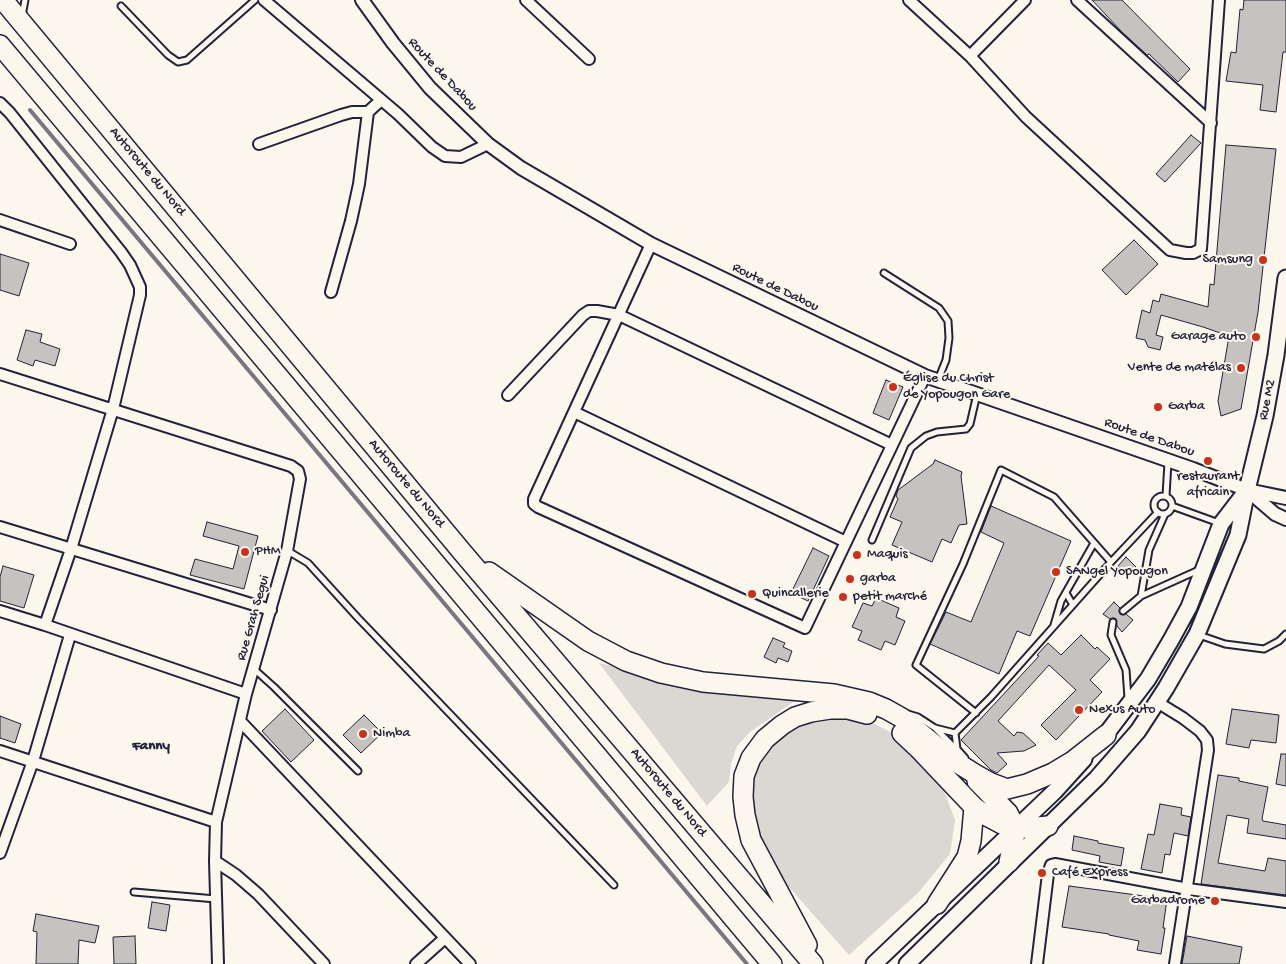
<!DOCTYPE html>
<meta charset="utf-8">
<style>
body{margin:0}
canvas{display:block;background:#fbf7ec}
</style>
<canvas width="1286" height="964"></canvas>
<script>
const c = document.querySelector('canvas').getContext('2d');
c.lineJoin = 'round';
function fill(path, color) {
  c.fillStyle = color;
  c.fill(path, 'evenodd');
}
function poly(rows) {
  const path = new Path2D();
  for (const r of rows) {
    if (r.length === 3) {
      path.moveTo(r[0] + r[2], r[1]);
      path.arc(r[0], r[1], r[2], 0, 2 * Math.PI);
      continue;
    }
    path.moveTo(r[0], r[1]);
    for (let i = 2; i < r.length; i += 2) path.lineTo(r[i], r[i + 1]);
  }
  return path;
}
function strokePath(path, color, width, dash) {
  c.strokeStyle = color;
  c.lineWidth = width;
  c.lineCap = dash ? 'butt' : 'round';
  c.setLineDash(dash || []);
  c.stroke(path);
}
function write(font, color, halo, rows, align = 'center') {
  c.font = font + ' "Gochi Hand",sans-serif';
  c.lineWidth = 4;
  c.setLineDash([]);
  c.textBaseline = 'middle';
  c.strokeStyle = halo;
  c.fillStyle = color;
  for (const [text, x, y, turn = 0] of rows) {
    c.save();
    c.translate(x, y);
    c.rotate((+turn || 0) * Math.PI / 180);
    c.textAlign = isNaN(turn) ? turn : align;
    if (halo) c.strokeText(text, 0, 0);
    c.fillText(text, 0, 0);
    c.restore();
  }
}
fill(poly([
 [599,663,669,680,799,698,750,732,737,746,731,764,729,782,707,806],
 [846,715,869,721,896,735,926,767,944,791,955,820,950,854,918,893,849,955,773,869,756,837,749,776,770,741,799,720]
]), '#dbd8d3');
strokePath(poly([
 [30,110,747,964]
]), '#787681', 4);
const building = poly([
 [1092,0,1122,0,1190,69,1178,82,1149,54,1147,55,1122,32,1092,0],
 [1244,0,1286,0,1286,52,1283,52,1276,112,1260,110,1263,85,1226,81,1231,52,1236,53,1240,9,1243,10,1244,0],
 [1191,135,1201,143,1165,182,1156,174,1191,135],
 [1226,145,1276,149,1258,312,1241,409,1221,416,1218,401,1229,336,1203,327,1161,315,1156,335,1163,337,1160,350,1148,347,1145,340,1136,338,1142,310,1150,313,1153,300,1159,302,1161,294,1208,307,1210,284,1214,285,1226,145],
 [1134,240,1158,264,1126,295,1102,270,1134,240],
 [0,254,29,263,19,296,0,290,0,254],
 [26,330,42,334,40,342,60,349,55,366,35,360,33,366,17,360,26,330],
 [886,380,903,387,889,420,873,413,886,380],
 [935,460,962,472,961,476,967,524,959,525,951,543,942,539,932,562,892,545,902,522,890,517,898,499,896,496,898,490,933,464,935,460],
 [991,506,1071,541,1030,636,1017,631,999,674,930,644,946,612,971,622,1004,543,981,532,991,506],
 [207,522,258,536,244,589,190,575,195,559,233,569,239,546,203,536,207,522],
 [813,548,829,556,808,601,791,593,813,548],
 [1126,557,1136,567,1128,575,1118,566,1126,557],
 [3,566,34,575,24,608,0,601,0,577,3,566],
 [876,598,899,608,896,617,905,621,895,645,885,641,881,650,858,640,862,631,852,627,863,603,872,606,876,598],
 [1114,602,1120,608,1119,611,1120,614,1123,615,1126,614,1133,620,1122,632,1117,626,1116,619,1113,618,1110,619,1103,614,1114,602],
 [1081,635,1095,649,1097,647,1110,659,1090,680,1102,692,1056,740,1041,725,1076,690,1049,665,998,721,1014,736,1017,732,1023,733,1036,745,1024,751,997,753,1007,764,997,773,991,770,961,740,1039,656,1037,655,1048,643,1061,655,1081,635],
 [773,638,785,643,783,647,792,651,788,662,778,658,776,663,764,657,773,638],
 [285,709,314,740,291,762,262,731,285,709],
 [1232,709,1279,715,1276,743,1251,740,1249,748,1226,744,1232,709],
 [364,715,382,733,361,753,343,735,364,715],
 [0,716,21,724,15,743,0,738,0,716],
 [1281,754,1286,754,1286,786,1276,784,1281,754],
 [1218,775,1239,778,1239,781,1268,787,1262,819,1263,821,1286,825,1286,839,1247,833,1249,819,1227,815,1218,863,1265,871,1268,858,1286,861,1286,895,1201,884,1218,775],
 [1160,804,1182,808,1181,815,1191,817,1188,836,1174,833,1170,855,1165,854,1162,873,1141,869,1148,834,1154,835,1160,804],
 [1074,836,1098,841,1098,843,1124,848,1121,866,1099,862,1100,856,1072,850,1074,836],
 [1069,886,1167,899,1163,928,1165,928,1161,954,1137,950,1139,941,1109,935,1109,934,1062,927,1069,886],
 [152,902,170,905,166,931,148,928,152,902],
 [36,914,99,926,95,943,79,940,78,964,36,964,37,932,33,931,36,914],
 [135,936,136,964,114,964,113,937,135,936],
 [1187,936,1242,947,1239,964,1182,964,1187,936]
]);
fill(building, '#c6c2c0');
strokePath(building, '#22223b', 1);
const service = poly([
 [121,6,168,55,178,62,187,60,255,0],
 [22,16,25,0],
 [884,273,939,308,948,321,949,338,946,360,938,380],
 [1163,505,9],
 [1166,496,1168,462],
 [1172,506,1219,523],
 [872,540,911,448,926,436,937,432,966,429,970,424,977,394],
 [288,551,308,563,358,618,614,885],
 [1066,593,1073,605],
 [1141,596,1149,550,1165,514],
 [1123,611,1141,596,1201,569],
 [1113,622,1111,635,1126,670,1128,698],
 [1054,625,1061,601,1094,543],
 [1199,635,1225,644,1264,649,1279,641,1286,634],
 [254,669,274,687,358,771],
 [976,713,916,665,963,564,1001,470,1054,497,1111,562],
 [908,714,918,717,935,728,955,733],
 [936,729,956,749],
 [955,733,991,697,1111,562,1158,512],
 [955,733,957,749,965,758],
 [134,892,216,899]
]);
const minor = poly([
 [264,0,398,114,432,147,445,156,461,157,488,144],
 [526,0,589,59],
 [909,0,970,56,1026,117,1170,250,1186,253,1193,253,1201,249,1219,0],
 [1077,0,1211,123],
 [970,56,1025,0],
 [0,103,10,113,121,252,130,265,140,287,140,295,113,409,71,549,45,625],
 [259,144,341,115,352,112,368,112,381,100],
 [0,220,70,244],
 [651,244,534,499,534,504,538,507,805,628,925,376],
 [331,292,351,221,359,184,368,112],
 [0,374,291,466,298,471,300,479,287,551,246,694,216,822,215,861,218,964],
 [508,395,583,315,589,311,597,311,619,315,892,445],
 [574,412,846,542],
 [0,527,271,610],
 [0,611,45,625,246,694],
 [1157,702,1183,718,1200,731,1207,740,1208,750,1175,964],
 [241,722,470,964],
 [0,751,216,822],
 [0,853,33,761,70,635],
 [215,861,236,875,258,894,324,964],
 [416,964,445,938],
 [1037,964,1048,874,1051,865,1055,864,1188,889,1286,902]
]);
const tertiary = poly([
 [362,0,393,43,430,88,488,144,521,168,651,244,925,376,1193,469,1247,490,1286,498],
 [1247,490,1275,514,1286,519]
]);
const secondary = poly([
 [1100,742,1148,679,1171,640,1189,607,1221,524,1244,494],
 [874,964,1055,791,1084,759],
 [907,964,1097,778,1138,731,1166,688,1197,634,1238,535,1247,490,1265,416,1276,355,1286,278]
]);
const motorway = poly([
 [3,0,463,553,813,964],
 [0,45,772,964],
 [489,572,588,641,626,661,661,673,703,682,834,694,869,702,886,709,902,718,956,762,975,774,991,783,1007,789,1027,784,1053,773,1073,761,1106,735],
 [902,733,918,748,974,807,985,815,1002,824,1016,829,1048,826],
 [977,781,1008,813,1016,829,1009,862],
 [937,904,967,857,971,841,974,807],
 [807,945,751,840,745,815,743,797,744,776,751,758,765,739,782,725,795,717,811,712,830,709,848,709,867,714]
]);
strokePath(service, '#22223b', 9);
strokePath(minor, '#22223b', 14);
strokePath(tertiary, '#22223b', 16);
strokePath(secondary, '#22223b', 19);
strokePath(motorway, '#22223b', 22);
strokePath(service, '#fbf7ec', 5);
strokePath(minor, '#fbf7ec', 10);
strokePath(tertiary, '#fbf7ec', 12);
strokePath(secondary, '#fbf7ec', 15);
strokePath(motorway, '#fbf7ec', 19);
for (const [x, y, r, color] of [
 [1263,260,5,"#c8321e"],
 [1256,337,5,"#c8321e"],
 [1241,368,5,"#c8321e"],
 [893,387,5,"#c8321e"],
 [1158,407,5,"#c8321e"],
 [1208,461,5,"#c8321e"],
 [245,552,5,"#c8321e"],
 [857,555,5,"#c8321e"],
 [1056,572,5,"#c8321e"],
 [850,579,5,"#c8321e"],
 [752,594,5,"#c8321e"],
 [843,597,5,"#c8321e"],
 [1079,710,5,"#c8321e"],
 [363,734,5,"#c8321e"],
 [1042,873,5,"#c8321e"],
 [1215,901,5,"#c8321e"]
]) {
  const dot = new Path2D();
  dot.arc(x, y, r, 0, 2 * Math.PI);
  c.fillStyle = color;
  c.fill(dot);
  strokePath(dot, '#fbf7ec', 2);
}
write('14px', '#22223b', '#fbf7ec', [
 ["Route de Dabou",442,75,47],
 ["Autoroute du Nord",147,172,50],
 ["Route de Dabou",775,288,26],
 ["Rue M2",1268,400,-79],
 ["Route de Dabou",1149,438,19],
 ["Autoroute du Nord",406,484,50],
 ["Rue Grah Segui",254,618,-74],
 ["Autoroute du Nord",668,793,50]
]);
write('14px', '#22223b', '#fbf7ec', [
 ["Samsung",1253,260,"right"],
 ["Garage auto",1246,337,"right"],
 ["Vente de matélas",1231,368,"right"],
 ["Église du Christ",903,379],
 ["de Yopougon Gare",903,395],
 ["Garba",1168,407],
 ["restaurant",1208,477,"center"],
 ["africain",1208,493,"center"],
 ["PHM",255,552],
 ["Maquis",867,555],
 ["SANgel Yopougon",1066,572],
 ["garba",860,579],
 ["Quincallerie",762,594],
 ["petit marché",853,597],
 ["Nexus Auto",1089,710],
 ["Nimba",373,734],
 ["Café Express",1052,873],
 ["Garbadrome",1205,901,"right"]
], 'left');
write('bold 15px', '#22223b', '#fbf7ec', [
 ["Fanny",151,747]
]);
</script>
